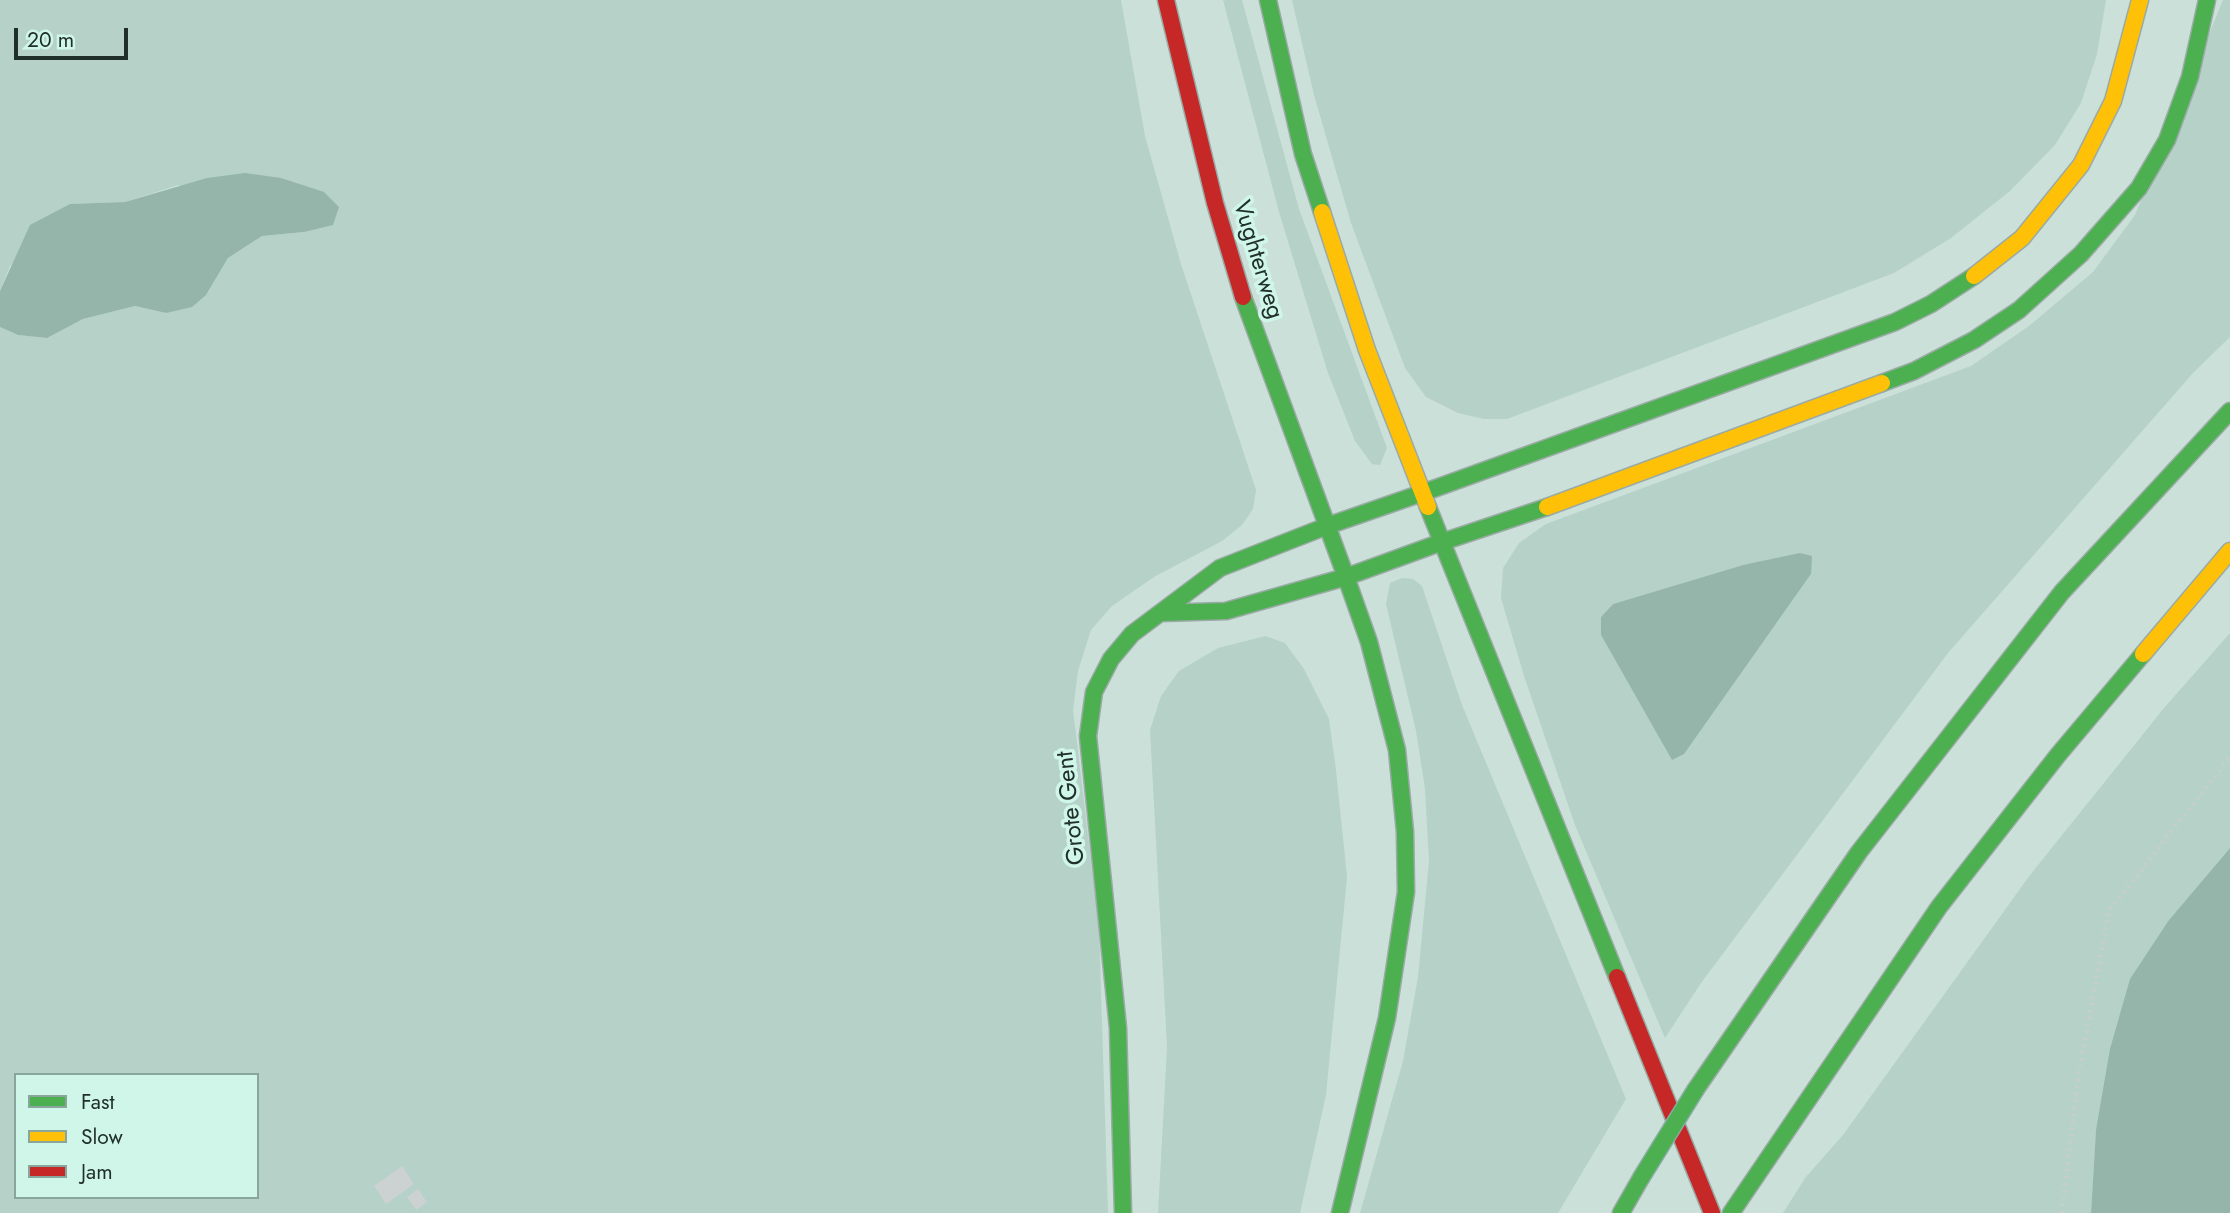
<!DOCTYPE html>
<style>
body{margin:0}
#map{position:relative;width:2230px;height:1213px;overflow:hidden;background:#cbe0d9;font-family:Jost,sans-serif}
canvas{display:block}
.legend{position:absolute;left:14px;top:1073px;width:245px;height:126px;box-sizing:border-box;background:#cff6e9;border:2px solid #89a69d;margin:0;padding:9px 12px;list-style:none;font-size:21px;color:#202f2a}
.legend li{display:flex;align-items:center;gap:14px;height:35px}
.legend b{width:35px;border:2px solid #89a69d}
.scale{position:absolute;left:14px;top:28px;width:114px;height:32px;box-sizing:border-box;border:4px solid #202f2a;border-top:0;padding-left:9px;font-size:21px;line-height:24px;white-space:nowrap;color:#202f2a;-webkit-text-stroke:5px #cff6e9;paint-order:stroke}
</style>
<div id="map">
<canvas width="2230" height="1213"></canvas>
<ul class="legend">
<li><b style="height:9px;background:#4caf50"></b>Fast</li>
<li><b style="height:9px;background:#ffc107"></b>Slow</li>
<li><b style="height:9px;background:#c62828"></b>Jam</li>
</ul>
<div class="scale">20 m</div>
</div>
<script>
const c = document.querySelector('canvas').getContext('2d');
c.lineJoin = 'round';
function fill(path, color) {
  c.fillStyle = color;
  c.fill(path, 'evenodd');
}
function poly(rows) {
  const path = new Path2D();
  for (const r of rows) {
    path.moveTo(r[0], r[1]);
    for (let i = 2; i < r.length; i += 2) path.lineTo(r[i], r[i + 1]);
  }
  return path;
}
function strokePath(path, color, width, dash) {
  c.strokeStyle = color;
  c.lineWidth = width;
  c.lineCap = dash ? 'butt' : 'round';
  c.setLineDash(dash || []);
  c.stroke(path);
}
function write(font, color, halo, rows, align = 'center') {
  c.font = font + ' Jost,sans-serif';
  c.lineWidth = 7;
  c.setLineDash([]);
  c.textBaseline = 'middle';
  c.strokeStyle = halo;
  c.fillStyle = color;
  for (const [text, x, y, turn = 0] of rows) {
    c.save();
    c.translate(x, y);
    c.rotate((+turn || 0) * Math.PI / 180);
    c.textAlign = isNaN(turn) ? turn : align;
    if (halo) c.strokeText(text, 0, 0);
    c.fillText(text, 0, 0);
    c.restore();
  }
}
fill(poly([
 [0,0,1121,0,1145,136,1181,264,1256,490,1253,509,1242,525,1222,541,1154,577,1112,606,1091,630,1078,671,1073,710,1099,927,1108,1213,0,1213,0,327,18,335,47,338,83,319,135,306,166,313,206,295,228,258,262,236,304,232,178,185,125,202,70,204,10,266,0,291],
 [16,1075,257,1075,257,1197,16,1197],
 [1223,0,1242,0,1299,209,1387,448,1380,465,1372,464,1355,441,1328,373,1279,212],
 [1292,0,2106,0,2097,54,2081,103,2055,145,2010,191,1951,238,1894,273,1507,419,1484,419,1458,413,1426,397,1405,368,1351,223,1314,95],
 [2223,0,2230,0,2230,337,2193,373,1948,653,1701,983,1665,1038,1575,825,1524,676,1501,598,1503,568,1519,543,1546,524,1971,366,2029,326,2093,272,2135,215],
 [1811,556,1811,574,1684,753,1672,759,1601,635,1601,617,1613,604,1743,565],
 [1402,578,1413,579,1422,586,1462,705,1626,1099,1558,1213,1360,1213,1403,1061,1418,977,1429,861,1425,789,1416,731,1386,604,1390,583],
 [2230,633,2230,848,2169,920,2096,1130,2091,1213,1783,1213,1805,1178,1843,1135,2030,875,2164,708],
 [1265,636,1285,643,1304,669,1329,719,1336,770,1347,877,1326,1095,1300,1213,1158,1213,1167,1047,1150,730,1161,696,1179,671,1218,648]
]), '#b5d1c8');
fill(poly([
 [245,173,281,178,324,192,339,207,333,225,304,232,262,236,228,258,206,295,192,307,166,313,135,306,83,319,47,338,18,335,0,327,0,291,30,225,70,204,125,202,207,178],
 [1800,553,1812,556,1811,574,1684,754,1672,760,1601,635,1601,617,1613,604,1743,565],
 [2230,848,2230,1213,2091,1213,2096,1130,2110,1049,2130,979,2169,920]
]), '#95b5ab');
fill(poly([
 [402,1166,414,1184,386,1204,374,1186],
 [418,1189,427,1202,416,1210,407,1197]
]), '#ccd1d2');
const fast = poly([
 [1268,0,1303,154,1322,212],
 [1243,297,1346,577,1442,542,1428,507],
 [1882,383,1914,371,1974,340,2019,310,2081,254,2139,188,2167,140,2190,77,2207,0],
 [1425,492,1895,322,1931,304,1974,276],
 [1547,507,1442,542,1617,977],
 [1327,526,1425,492],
 [1161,613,1226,611,1346,577],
 [1696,1089,1859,852,2062,592,2230,411],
 [1123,1213,1118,1028,1088,736,1094,692,1111,659,1132,634,1220,568,1327,526],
 [1340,1213,1387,1018,1406,892,1405,832,1397,750,1369,642,1346,577],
 [1621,1213,1641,1178],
 [1731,1213,1939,907,2058,755,2143,654]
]);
const slow = poly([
 [1322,212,1367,350,1428,507],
 [1974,276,2022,238,2081,165,2113,101,2140,0],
 [1547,507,1882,383],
 [2143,654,2230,551]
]);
const jam = poly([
 [1166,0,1215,203,1243,297],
 [1617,977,1712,1213]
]);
strokePath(fast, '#9aaaa5', 19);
strokePath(slow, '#9aaaa5', 19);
strokePath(jam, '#9aaaa5', 19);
strokePath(poly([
 [2062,1213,2078,1078,2109,911,2230,757]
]), '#c8cecc', 4.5, [2, 5]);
strokePath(fast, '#4caf50', 16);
strokePath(slow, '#ffc107', 16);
strokePath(jam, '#c62828', 16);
const fastBridge = poly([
 [1641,1178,1696,1089]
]);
strokePath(fastBridge, '#87ada4', 19, []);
strokePath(fastBridge, '#4caf50', 16);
write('24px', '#202f2a', '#cff6e9', [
 ["Vughterweg",1257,260,73],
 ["Grote Gent",1072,808,-96]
]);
</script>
